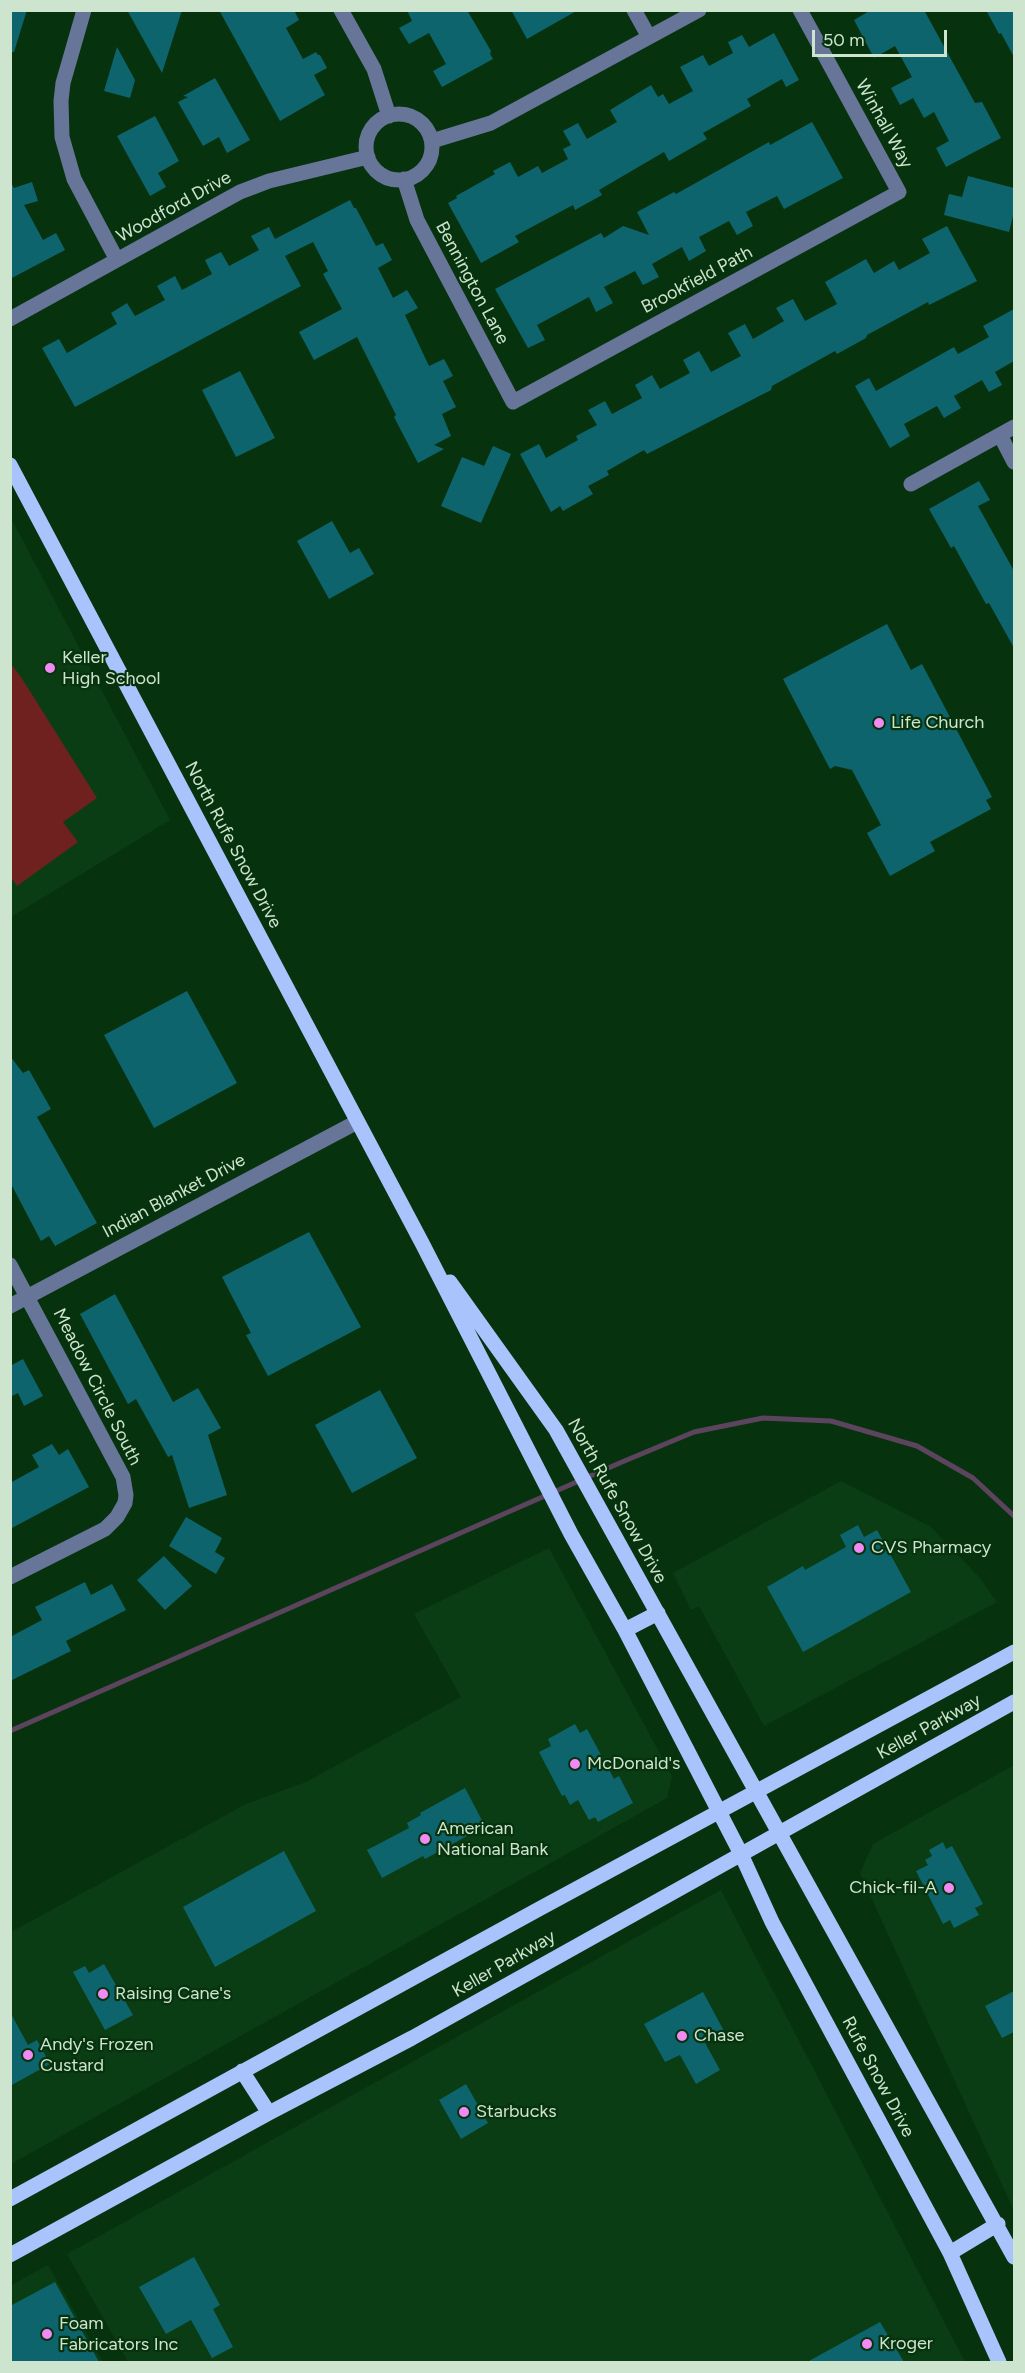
<!DOCTYPE html>
<style>
body{margin:0}
#map{position:relative;width:1025px;height:2373px;overflow:hidden;background:#07320e;font-family:Figtree,sans-serif}
canvas{display:block}
.frame{position:absolute;inset:0;border:12px solid #cde4ce;pointer-events:none}
.scale{position:absolute;left:812px;top:30px;width:135px;height:27px;box-sizing:border-box;border:3px solid #cde4ce;border-top:0;padding-left:8px;font-size:18px;line-height:21px;white-space:nowrap;color:#cde4ce;-webkit-text-stroke:4px #07320e;paint-order:stroke}
</style>
<div id="map">
<canvas width="1025" height="2373"></canvas>
<div class="frame"></div>
<div class="scale">50 m</div>
</div>
<script>
const c = document.querySelector('canvas').getContext('2d');
c.lineJoin = 'round';
function fill(path, color) {
  c.fillStyle = color;
  c.fill(path, 'evenodd');
}
function poly(rows) {
  const path = new Path2D();
  for (const r of rows) {
    if (r.length === 3) {
      path.moveTo(r[0] + r[2], r[1]);
      path.arc(r[0], r[1], r[2], 0, 2 * Math.PI);
      continue;
    }
    path.moveTo(r[0], r[1]);
    for (let i = 2; i < r.length; i += 2) path.lineTo(r[i], r[i + 1]);
  }
  return path;
}
function strokePath(path, color, width, dash) {
  c.strokeStyle = color;
  c.lineWidth = width;
  c.lineCap = dash ? 'butt' : 'round';
  c.setLineDash(dash || []);
  c.stroke(path);
}
function write(font, color, halo, rows, align = 'center') {
  c.font = font + ' Figtree,sans-serif';
  c.lineWidth = 4.5;
  c.setLineDash([]);
  c.textBaseline = 'middle';
  c.strokeStyle = halo;
  c.fillStyle = color;
  for (const [text, x, y, turn = 0] of rows) {
    c.save();
    c.translate(x, y);
    c.rotate((+turn || 0) * Math.PI / 180);
    c.textAlign = isNaN(turn) ? turn : align;
    if (halo) c.strokeText(text, 0, 0);
    c.fillText(text, 0, 0);
    c.restore();
  }
}
fill(poly([
 [10,516,170,820,11,917,10,917],
 [841,1481,931,1527,979,1577,997,1602,764,1726,699,1606,691,1610,673,1573],
 [549,1548,672,1776,667,1798,11,2164,11,1932,246,1804,306,1782,461,1697,414,1614],
 [1014,1765,1014,2211,860,1873,873,1844],
 [721,1890,965,2362,128,2362,67,2254],
 [48,2265,103,2362,11,2362,10,2286]
]), '#0a3d13');
fill(poly([
 [11,664,21,677,97,798,63,822,78,842,17,886,10,876]
]), '#6f211f');
strokePath(poly([
 [10,1731,622,1462,694,1432,763,1418,831,1421,917,1446,973,1478,1014,1516]
]), '#5c445e', 5);
fill(poly([
 [10,10,27,10,14,52,10,52],
 [127,10,182,10,162,73],
 [219,10,294,10,299,20,286,28,303,59,316,52,318,55,320,55,327,68,314,75,325,95,280,121],
 [407,10,467,10,491,51,490,54,493,59,442,87,433,71,446,64,429,33,409,44,399,28,412,21],
 [511,10,578,10,527,39],
 [871,10,924,10,975,103,982,102,1001,138,946,167,936,148,949,141,934,112,924,118,913,98,900,105,891,88,912,77,895,46,874,58,854,20],
 [986,10,1014,10,1014,57,1001,33,999,34],
 [774,33,799,80,786,87,782,79,747,99,751,106,703,133,707,139,669,161,664,152,599,190,602,195,575,210,573,205,515,236,519,242,481,263,448,203,457,198,456,196,495,174,493,171,510,162,518,177,538,166,542,173,568,159,563,149,571,145,563,131,578,123,587,139,617,122,610,110,651,85,658,97,663,94,669,104,693,91,680,67,703,55,709,66,733,53,728,42,742,35,749,47],
 [117,47,135,80,130,98,104,91],
 [215,78,250,140,227,153,219,137,203,146,178,102,188,97,183,96],
 [155,116,179,161,158,173,166,187,150,196,117,136],
 [812,122,843,178,784,209,777,196,746,212,753,226,737,235,729,221,699,237,706,251,689,261,682,247,652,264,659,277,643,285,635,271,604,287,613,303,596,312,589,297,537,325,545,340,528,348,495,289,601,233,604,238,623,226,649,235,637,212,674,192,676,194,769,142,770,145],
 [968,176,1014,188,1014,212,1009,232,944,215,949,194,962,197],
 [10,181,14,188,32,182,38,201,24,205,43,240,56,233,65,250,10,279],
 [350,200,354,208,356,208,376,246,383,243,392,260,378,268,393,298,407,290,418,308,405,315,429,366,444,359,453,376,443,381,456,407,442,414,451,436,434,445,444,449,418,463,394,417,396,415,357,337,314,360,299,332,342,309,323,274,328,271,313,242,285,256,301,286,75,407,42,348,59,339,67,353,117,324,111,313,127,303,135,316,165,300,157,286,175,276,182,290,212,274,205,260,221,252,229,266,259,250,251,236,269,227,275,239],
 [947,226,977,281,929,305,928,302,867,335,866,338,837,354,835,351,772,386,771,390,647,454,644,450,607,471,609,475,588,486,593,494,563,511,560,506,551,512,520,454,539,444,546,458,578,440,576,436,597,425,588,410,605,401,612,414,642,398,635,385,652,375,660,389,690,373,683,360,699,351,711,372,741,356,728,333,745,324,753,339,784,321,776,308,793,299,805,321,837,304,825,282,866,259,874,273,894,261,899,270,930,253,922,239],
 [1014,309,1014,361,995,372,1002,385,989,392,982,380,954,396,961,408,944,418,937,406,904,424,910,436,890,448,855,386,869,378,876,391,954,347,958,354,989,337,983,326],
 [240,371,275,438,236,457,202,390],
 [493,446,511,454,481,523,441,506,462,457,484,466],
 [979,481,990,500,978,506,1014,571,1014,648,989,603,986,604,954,546,951,548,929,509],
 [332,521,350,553,359,548,374,574,329,599,297,541],
 [887,624,911,670,922,664,992,797,986,800,991,809,930,842,935,851,890,876,867,833,881,825,852,770,835,766,830,769,783,679],
 [187,991,237,1083,154,1128,104,1035],
 [10,1056,23,1073,29,1070,51,1109,37,1117,97,1223,55,1246,49,1236,41,1241,10,1182],
 [309,1232,361,1327,268,1376,246,1335,251,1333,222,1277],
 [115,1294,173,1402,198,1388,221,1428,208,1435,227,1495,189,1508,172,1455,168,1457,136,1399,128,1404,80,1314],
 [23,1359,43,1396,24,1406,18,1393,10,1397,10,1366],
 [380,1390,417,1458,352,1493,315,1425],
 [52,1444,59,1455,68,1449,89,1487,10,1529,10,1483,39,1467,32,1455],
 [186,1517,222,1538,215,1552,225,1558,216,1574,169,1546],
 [858,1525,864,1537,877,1530,911,1592,803,1652,767,1587,803,1566,805,1570,846,1547,840,1535],
 [164,1556,192,1586,165,1610,137,1580],
 [85,1582,91,1595,112,1584,126,1610,66,1641,71,1651,10,1681,10,1637,42,1620,35,1607],
 [575,1724,580,1733,587,1729,614,1779,619,1776,633,1803,598,1822,595,1817,589,1820,578,1800,570,1805,565,1795,562,1796,539,1752,551,1746,548,1739],
 [465,1788,485,1826,425,1859,423,1856,382,1878,367,1850,409,1828,407,1823,421,1815,420,1813],
 [943,1842,946,1849,952,1846,983,1904,975,1908,979,1915,954,1928,950,1920,943,1924,916,1871,928,1865,925,1860,932,1856,929,1850],
 [284,1851,316,1911,215,1967,183,1907],
 [104,1964,133,2015,105,2030,73,1972,85,1966,89,1973],
 [1014,1991,1014,2032,1002,2038,985,2006],
 [703,1992,724,2031,704,2041,720,2070,696,2084,680,2055,665,2062,644,2024],
 [10,2012,28,2045,37,2040,50,2064,10,2086],
 [466,2084,488,2123,461,2139,439,2100],
 [194,2257,220,2305,213,2309,233,2347,212,2358,191,2320,166,2334,139,2287],
 [55,2282,99,2362,10,2362,10,2306],
 [880,2322,904,2362,807,2362]
]), '#0e646d');
strokePath(poly([
 [84,10,63,83,61,101,62,137,74,179,117,260],
 [341,10,374,69,389,116],
 [634,10,649,37],
 [399,147,33],
 [432,141,491,123,699,10],
 [404,179,417,220,513,402,899,192,800,10],
 [10,319,240,192,269,181,368,157],
 [1000,435,1014,462],
 [911,484,1014,427],
 [10,1265,123,1477,126,1495,125,1503,117,1517,105,1529,10,1577],
 [10,1306,357,1122]
]), '#667598', 15);
strokePath(poly([
 [10,465,422,1243,571,1534,625,1630,741,1854,772,1922,950,2253,999,2362],
 [450,1282,556,1430,1014,2257],
 [625,1630,658,1613],
 [242,2071,269,2113],
 [10,2199,539,1909,1014,1652],
 [950,2253,998,2224],
 [10,2255,269,2113,412,2038,1014,1702]
]), '#a9c3fc', 15);
for (const [x, y, r, color] of [
 [50,668,6,"#f18af4"],
 [879,723,6,"#f18af4"],
 [859,1548,6,"#f18af4"],
 [575,1764,6,"#f18af4"],
 [425,1839,6,"#f18af4"],
 [949,1888,6,"#f18af4"],
 [103,1994,6,"#f18af4"],
 [682,2036,6,"#f18af4"],
 [28,2055,6,"#f18af4"],
 [464,2112,6,"#f18af4"],
 [47,2334,6,"#f18af4"],
 [867,2344,6,"#f18af4"]
]) {
  const dot = new Path2D();
  dot.arc(x, y, r, 0, 2 * Math.PI);
  c.fillStyle = color;
  c.fill(dot);
  strokePath(dot, '#07320e', 2);
}
write('18px', '#cde4ce', '#07320e', [
 ["Winhall Way",884,124,61],
 ["Woodford Drive",174,207,-29],
 ["Brookfield Path",697,280,-28],
 ["Bennington Lane",472,283,62],
 ["North Rufe Snow Drive",233,845,62],
 ["Indian Blanket Drive",174,1196,-28],
 ["Meadow Circle South",97,1387,63],
 ["North Rufe Snow Drive",617,1501,61],
 ["Keller Parkway",929,1727,-29],
 ["Keller Parkway",504,1964,-30],
 ["Rufe Snow Drive",878,2077,62]
]);
write('18px', '#cde4ce', '#07320e', [
 ["Keller",62,658],
 ["High School",62,679],
 ["Life Church",891,723],
 ["CVS Pharmacy",871,1548],
 ["McDonald's",587,1764],
 ["American",437,1829],
 ["National Bank",437,1850],
 ["Chick-fil-A",937,1888,"right"],
 ["Raising Cane's",115,1994],
 ["Chase",694,2036],
 ["Andy's Frozen",40,2045],
 ["Custard",40,2066],
 ["Starbucks",476,2112],
 ["Foam",59,2324],
 ["Fabricators Inc",59,2345],
 ["Kroger",879,2344]
], 'left');
</script>
